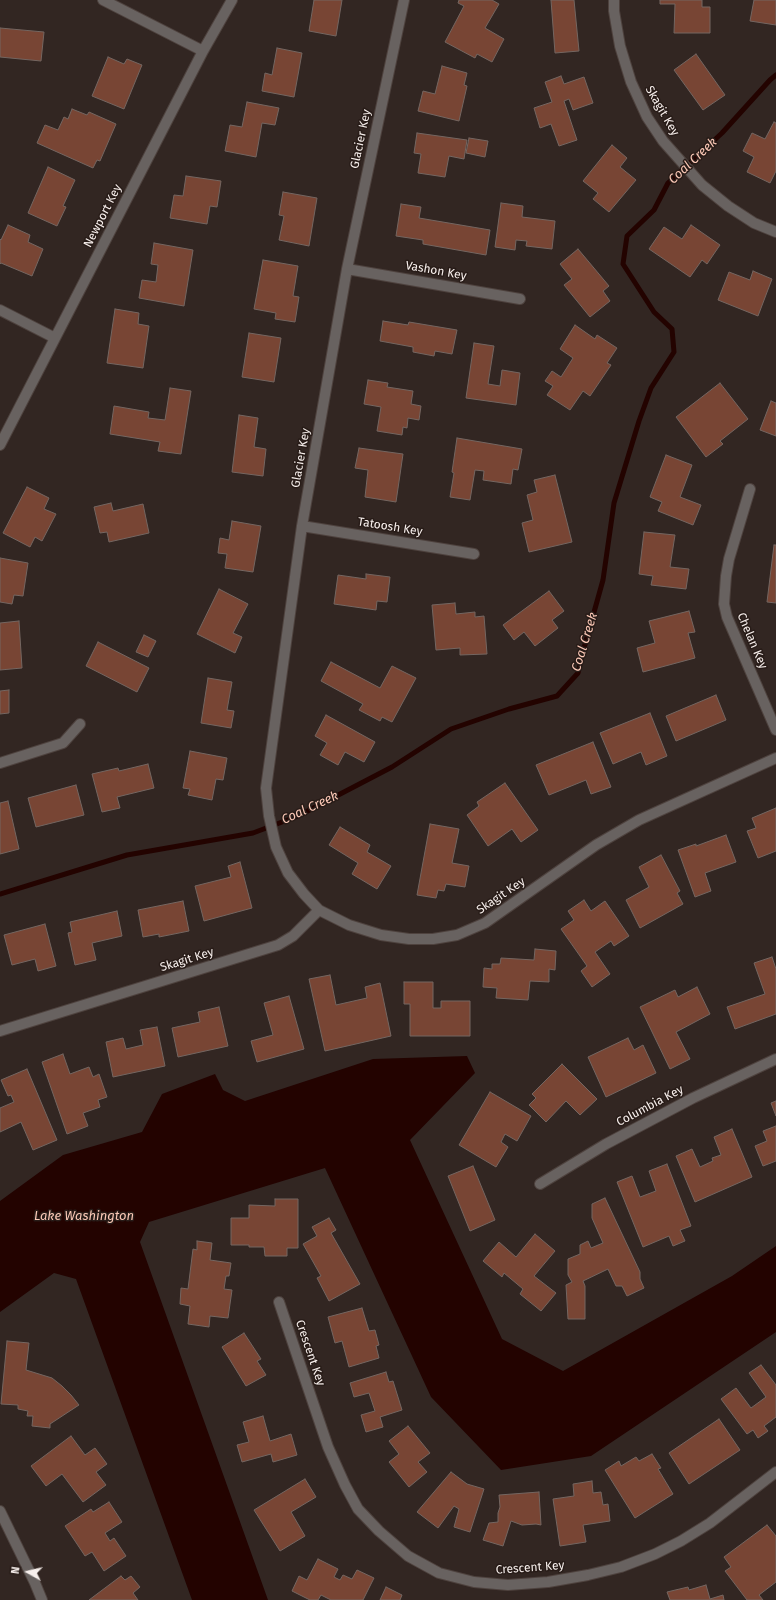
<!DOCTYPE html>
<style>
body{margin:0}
#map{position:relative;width:776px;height:1600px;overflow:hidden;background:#322622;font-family:"Fira Sans",sans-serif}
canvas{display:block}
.north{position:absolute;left:8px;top:1552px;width:40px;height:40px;-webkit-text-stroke:3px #281c18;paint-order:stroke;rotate:278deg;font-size:11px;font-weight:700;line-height:16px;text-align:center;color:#f7efec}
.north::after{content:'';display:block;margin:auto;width:14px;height:18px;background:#f7efec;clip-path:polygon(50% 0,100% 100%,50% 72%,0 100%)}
</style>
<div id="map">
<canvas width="776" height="1600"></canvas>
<div class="north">N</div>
</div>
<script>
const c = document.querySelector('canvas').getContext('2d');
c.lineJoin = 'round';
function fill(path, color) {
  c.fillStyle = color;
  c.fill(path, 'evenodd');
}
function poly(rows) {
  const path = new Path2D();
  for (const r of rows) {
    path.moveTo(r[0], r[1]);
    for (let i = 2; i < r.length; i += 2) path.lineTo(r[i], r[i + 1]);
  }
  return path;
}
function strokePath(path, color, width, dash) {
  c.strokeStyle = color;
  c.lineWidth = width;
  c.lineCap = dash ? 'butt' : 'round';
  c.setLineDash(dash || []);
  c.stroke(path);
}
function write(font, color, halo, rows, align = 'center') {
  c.font = font + ' "Fira Sans",sans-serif';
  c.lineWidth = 3;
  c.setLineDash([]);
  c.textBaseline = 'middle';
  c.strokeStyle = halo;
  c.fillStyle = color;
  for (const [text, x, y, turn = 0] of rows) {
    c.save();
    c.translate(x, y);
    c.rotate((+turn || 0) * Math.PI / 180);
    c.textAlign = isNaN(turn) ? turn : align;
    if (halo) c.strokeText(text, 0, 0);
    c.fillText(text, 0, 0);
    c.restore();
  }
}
fill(poly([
 [467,1056,475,1073,410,1140,502,1339,563,1371,732,1276,776,1246,776,1332,591,1456,501,1470,431,1397,325,1168,149,1222,140,1242,268,1600,192,1600,76,1279,54,1273,0,1312,0,1201,63,1155,142,1132,162,1094,215,1074,223,1090,245,1101,373,1059]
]), '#230300');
strokePath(poly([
 [0,894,127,855,253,833,298,816,392,767,451,729,509,709,557,696,578,673,584,648,603,580,614,503,639,421,651,388,674,352,672,329,654,312,623,264,627,236,654,210,668,183,722,133,770,80,776,75]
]), '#230300', 5);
const building = poly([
 [314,0,342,0,336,36,309,31,314,0],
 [459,0,492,0,499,4,485,28,504,39,492,62,477,54,475,58,445,42,464,6,458,3,459,0],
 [551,0,574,0,579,51,555,53,551,0],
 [660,0,702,0,702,7,710,7,710,33,674,33,675,4,660,4,660,0],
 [754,0,776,0,776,25,750,21,754,0],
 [0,28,44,32,41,61,0,57,0,28],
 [277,48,302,53,294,97,262,91,265,73,272,75,277,48],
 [696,54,725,95,703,110,674,70,696,54],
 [108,57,124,64,127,59,142,65,124,109,92,96,108,57],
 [442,66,467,73,464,85,467,86,459,121,418,111,423,91,435,94,442,66],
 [561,76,564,84,584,77,593,103,573,110,569,99,564,101,577,140,559,146,551,124,540,128,534,108,552,102,545,82,561,76],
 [247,102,279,108,275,125,262,123,256,157,225,151,230,125,242,127,247,102],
 [72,109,87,115,89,112,116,124,100,161,97,160,93,168,37,143,45,125,58,130,64,117,68,119,72,109],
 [774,122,776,123,776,171,770,183,747,172,754,157,743,151,752,133,765,139,774,122],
 [417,133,467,140,464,159,449,156,445,177,418,173,421,154,414,153,417,133],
 [469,138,488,141,485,157,466,153,469,138],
 [612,145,627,158,620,167,636,180,609,212,593,199,598,193,583,181,612,145],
 [48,167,75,180,63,206,66,207,57,226,28,213,48,167],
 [186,176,221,181,217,207,210,206,207,224,170,218,174,195,183,196,186,176],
 [283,192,317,198,309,246,279,240,284,216,279,215,283,192],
 [501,203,523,206,522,217,555,221,552,249,526,246,527,241,516,240,515,250,495,247,501,203],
 [401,204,421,207,419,218,490,230,486,255,423,244,423,240,396,236,401,204],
 [8,225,30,235,28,242,43,249,32,276,1,263,0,264,0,239,1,240,8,225],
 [691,225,720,245,707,264,702,260,690,277,649,249,664,227,682,239,691,225],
 [154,243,193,250,184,306,139,298,142,280,156,282,158,265,151,264,154,243],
 [578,249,609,286,603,291,610,301,590,317,564,285,572,279,560,264,578,249],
 [263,260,298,266,293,296,299,297,295,322,275,319,276,313,254,309,263,260],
 [753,271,772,279,758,316,718,300,729,272,750,280,753,271],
 [115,309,139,313,138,324,149,326,143,368,107,363,115,309],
 [383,321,408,325,409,322,457,330,452,354,435,351,434,356,413,352,413,347,380,341,383,321],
 [575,325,595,339,597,335,617,348,607,363,611,365,590,396,583,391,570,410,547,395,553,386,545,381,552,371,561,377,573,358,560,349,575,325],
 [249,333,281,338,274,382,242,377,249,333],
 [474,343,494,346,488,384,500,386,502,370,520,373,516,405,466,398,474,343],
 [368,380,388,383,387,387,413,391,411,404,421,406,419,420,408,418,407,428,403,427,402,435,377,431,381,407,364,404,368,380],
 [720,383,748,419,720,441,723,444,706,457,676,417,720,383],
 [170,388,191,391,181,454,158,451,160,442,110,434,114,406,149,412,148,418,165,420,170,388],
 [771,401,776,403,776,436,760,430,771,401],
 [239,415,258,418,254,447,266,449,263,476,232,472,239,415],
 [457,438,522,449,518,470,513,469,511,484,483,480,484,471,475,470,470,500,450,497,454,473,452,472,457,438],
 [359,448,403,454,396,502,365,497,368,470,355,468,359,448],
 [666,455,692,465,680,497,701,505,693,525,658,511,662,502,650,497,666,455],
 [555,475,572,542,529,552,522,523,533,520,527,495,537,492,534,480,555,475],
 [27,487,49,498,44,509,56,514,42,541,35,537,30,547,3,533,27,487],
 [111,503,113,511,143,504,149,533,109,542,107,532,100,533,94,507,111,503],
 [232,521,261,526,253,572,225,568,227,554,218,553,220,538,229,540,232,521],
 [644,532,675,535,670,567,689,569,686,589,651,585,653,576,639,574,644,532],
 [774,545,776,545,776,603,767,602,774,545],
 [0,558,28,563,23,596,14,595,12,604,0,602,0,558],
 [366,574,390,577,387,602,377,601,376,610,334,604,338,575,366,579,366,574],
 [219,589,248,604,233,633,242,637,235,653,197,634,219,589],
 [549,591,564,611,552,620,558,628,535,646,524,632,514,640,503,625,549,591],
 [455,603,456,614,475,612,475,617,484,616,487,654,460,655,460,648,436,650,432,605,455,603],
 [689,611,695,632,688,633,695,658,643,672,637,648,655,643,649,621,689,611],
 [19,621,22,668,0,670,0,623,19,621],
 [144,635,156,641,148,657,136,652,144,635],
 [98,642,149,668,137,692,86,666,98,642],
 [331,662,380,688,392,666,416,678,392,722,382,717,380,721,359,710,363,704,321,681,331,662],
 [208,678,232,682,227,710,234,711,231,728,201,723,208,678],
 [9,690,9,713,0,714,0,691,9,690],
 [716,695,726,720,676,741,666,716,716,695],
 [650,713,667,756,646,765,641,752,613,764,600,733,650,713],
 [326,715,375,742,364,762,345,752,338,765,320,755,327,743,315,736,326,715],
 [593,742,611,787,591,794,586,780,549,795,536,765,593,742],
 [190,751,227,758,223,780,216,779,212,800,188,795,190,789,183,788,190,751],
 [148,764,154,788,117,797,120,808,102,812,92,774,118,768,119,771,148,764],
 [505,783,538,830,521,842,512,829,488,846,467,815,479,806,477,802,505,783],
 [76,785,84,815,36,827,28,798,76,785],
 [8,801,19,849,0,854,0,803,8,801],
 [776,808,776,851,758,858,747,831,756,828,752,818,776,808],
 [430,824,459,829,452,863,469,866,465,887,446,884,444,891,438,890,436,898,417,895,430,824],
 [340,827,370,845,367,852,391,866,377,889,352,874,358,863,329,845,340,827],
 [726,835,736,862,705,873,711,891,695,897,678,850,696,844,696,846,726,835],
 [661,855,680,891,677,893,683,904,640,928,626,900,649,887,639,867,661,855],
 [240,862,252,908,204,921,195,886,231,877,228,866,240,862],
 [584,900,591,911,605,901,629,936,614,946,611,941,595,952,610,974,592,987,581,971,587,966,561,929,574,920,568,911,584,900],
 [183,901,189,931,159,937,159,934,143,937,138,910,183,901],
 [117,911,122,936,92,943,96,960,75,965,68,933,72,932,70,922,117,911],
 [45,924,56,966,38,971,35,959,12,965,4,935,45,924],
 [535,949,556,951,555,970,549,969,549,982,530,981,528,1000,496,998,497,988,483,987,484,968,492,969,492,964,500,964,501,958,534,960,535,949],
 [772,957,776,969,776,1014,735,1029,727,1007,765,994,754,963,772,957],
 [330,975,336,1005,367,998,365,987,380,983,391,1036,325,1051,309,979,330,975],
 [404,982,433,982,433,1008,441,1008,441,1001,470,1001,470,1036,410,1036,410,1004,404,1004,404,982],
 [697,987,710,1014,676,1032,690,1059,670,1069,640,1007,675,990,678,997,697,987],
 [289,996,304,1049,257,1062,251,1041,273,1035,264,1003,289,996],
 [219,1007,228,1046,178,1057,172,1028,200,1022,198,1012,219,1007],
 [157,1027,165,1066,113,1077,106,1042,123,1038,126,1049,143,1045,140,1030,157,1027],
 [628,1038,634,1050,643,1045,656,1073,606,1097,588,1057,628,1038],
 [63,1054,70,1074,89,1067,93,1077,99,1074,107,1097,98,1100,100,1107,83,1113,88,1126,67,1134,42,1062,63,1054],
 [562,1064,597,1099,580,1115,566,1101,546,1122,529,1105,536,1098,532,1094,562,1064],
 [27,1069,57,1140,33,1150,21,1122,0,1132,0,1108,14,1102,11,1095,8,1096,1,1080,27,1069],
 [490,1092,531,1116,517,1141,505,1134,501,1142,508,1147,496,1167,459,1145,490,1092],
 [776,1101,776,1116,771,1103,776,1101],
 [776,1126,776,1161,763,1166,755,1146,767,1141,763,1131,776,1126],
 [732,1129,752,1177,695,1202,676,1156,692,1149,700,1167,713,1161,712,1158,721,1155,714,1137,732,1129],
 [667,1164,691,1226,680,1230,685,1241,673,1246,669,1236,643,1247,617,1182,632,1176,640,1197,656,1191,649,1171,667,1164],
 [473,1166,495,1220,470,1231,448,1176,473,1166],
 [605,1198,640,1272,640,1279,644,1288,627,1296,622,1286,616,1286,608,1269,583,1281,585,1286,585,1319,568,1319,566,1285,572,1282,568,1275,568,1259,580,1254,580,1245,588,1241,591,1248,603,1243,592,1218,592,1204,605,1198],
 [275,1199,298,1199,298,1248,287,1248,287,1256,265,1256,264,1247,249,1247,249,1245,231,1245,231,1218,249,1218,249,1205,275,1206,275,1199],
 [329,1218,336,1230,331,1233,360,1284,329,1301,317,1278,321,1276,303,1244,317,1236,312,1227,329,1218],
 [535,1234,555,1251,534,1276,556,1293,541,1311,520,1294,523,1289,504,1273,502,1277,483,1261,499,1242,516,1257,535,1234],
 [197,1241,212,1243,210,1260,231,1263,229,1276,226,1276,224,1289,232,1290,228,1318,210,1316,209,1327,188,1324,190,1306,180,1304,181,1288,188,1289,193,1249,197,1250,197,1241],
 [362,1308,369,1331,375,1330,379,1345,376,1346,379,1358,349,1367,342,1341,335,1343,328,1317,362,1308],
 [244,1333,261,1359,257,1361,266,1375,246,1386,222,1347,244,1333],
 [7,1341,29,1343,26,1370,52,1378,62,1386,71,1395,79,1405,50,1424,50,1428,32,1426,33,1416,27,1416,28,1411,18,1409,18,1405,1,1404,7,1341],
 [761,1365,776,1385,776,1417,764,1426,768,1431,758,1438,753,1430,747,1434,721,1399,736,1388,751,1408,766,1397,749,1373,761,1365],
 [386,1372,389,1382,393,1381,402,1410,380,1417,383,1427,366,1432,361,1415,375,1411,369,1393,354,1397,350,1383,386,1372],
 [263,1416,270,1441,291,1434,297,1455,273,1462,271,1454,242,1462,237,1445,249,1442,243,1422,263,1416],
 [719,1419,740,1450,689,1484,669,1453,719,1419],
 [408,1426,430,1453,418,1462,427,1472,409,1487,389,1462,399,1454,389,1441,408,1426],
 [71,1436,85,1455,95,1448,107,1464,96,1472,106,1485,83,1502,62,1474,46,1486,31,1466,71,1436],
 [652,1454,661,1468,658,1469,673,1494,635,1518,605,1470,619,1461,621,1466,636,1457,639,1461,652,1454],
 [451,1472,467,1484,484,1489,470,1532,454,1527,459,1509,454,1506,438,1528,417,1512,451,1472],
 [305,1479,316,1497,291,1512,305,1536,280,1551,254,1510,305,1479],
 [592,1481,593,1493,601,1492,603,1505,608,1504,610,1521,583,1525,586,1542,560,1546,553,1499,574,1496,573,1484,592,1481],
 [539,1492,541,1525,536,1524,522,1525,511,1521,503,1546,483,1540,489,1523,498,1522,498,1513,500,1507,499,1495,539,1492],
 [109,1502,122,1522,105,1533,110,1541,114,1538,126,1556,104,1571,92,1552,85,1556,65,1526,91,1509,93,1512,109,1502],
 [767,1525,776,1536,776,1582,759,1595,763,1600,747,1600,725,1571,731,1567,724,1557,767,1525],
 [318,1559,338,1569,334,1577,340,1580,343,1575,352,1579,357,1570,374,1578,363,1600,331,1600,321,1595,318,1600,310,1600,292,1591,299,1576,307,1580,318,1559],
 [121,1576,125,1580,131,1576,140,1587,133,1593,138,1600,89,1600,121,1576],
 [706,1585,710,1599,723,1595,724,1600,670,1600,667,1592,688,1587,689,1590,706,1585],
 [386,1587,402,1595,400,1600,380,1600,386,1587]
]);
fill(building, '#784534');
strokePath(building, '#746661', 1);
const street = poly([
 [103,0,203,51],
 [404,0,347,269,302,526,266,788,269,816,276,847,288,873,304,894,319,910,349,925,381,935,409,939,433,939,457,935,485,923,596,845,639,820,776,758],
 [614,0,614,11,620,46,631,82,647,117,663,141,702,185,728,206,754,223,776,232],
 [347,269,520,299],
 [0,310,55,338],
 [0,445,203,51,232,0],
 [750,489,729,559,726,576,724,604,727,617,776,730],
 [302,526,474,554],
 [0,763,63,743,80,724],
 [0,1031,278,945,293,936,319,910],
 [540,1184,606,1144,693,1098,776,1059],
 [279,1302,328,1447,345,1485,358,1509,379,1531,408,1556,439,1573,474,1582,508,1585,548,1582,588,1575,621,1567,655,1554,681,1541,710,1523,776,1472],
 [0,1511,35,1583,42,1600]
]);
strokePath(street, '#4e423e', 12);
strokePath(street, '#686260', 10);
write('12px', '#f7efec', '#281c18', [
 ["Skagit Key",662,111,60],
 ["Glacier Key",361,139,-78],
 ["Newport Key",103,216,-63],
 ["Vashon Key",436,271,10],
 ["Glacier Key",301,458,-80],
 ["Tatoosh Key",390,527,9],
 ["Chelan Key",752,641,67],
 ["Skagit Key",501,896,-34],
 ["Skagit Key",187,960,-17],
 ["Columbia Key",650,1106,-28],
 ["Crescent Key",310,1353,71],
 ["Crescent Key",530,1568,-4]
]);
write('italic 13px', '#fcc9b7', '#281c18', [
 ["Coal Creek",693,161,-43],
 ["Coal Creek",585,642,-73],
 ["Coal Creek",310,808,-25],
 ["Lake Washington",84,1216]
]);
</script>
